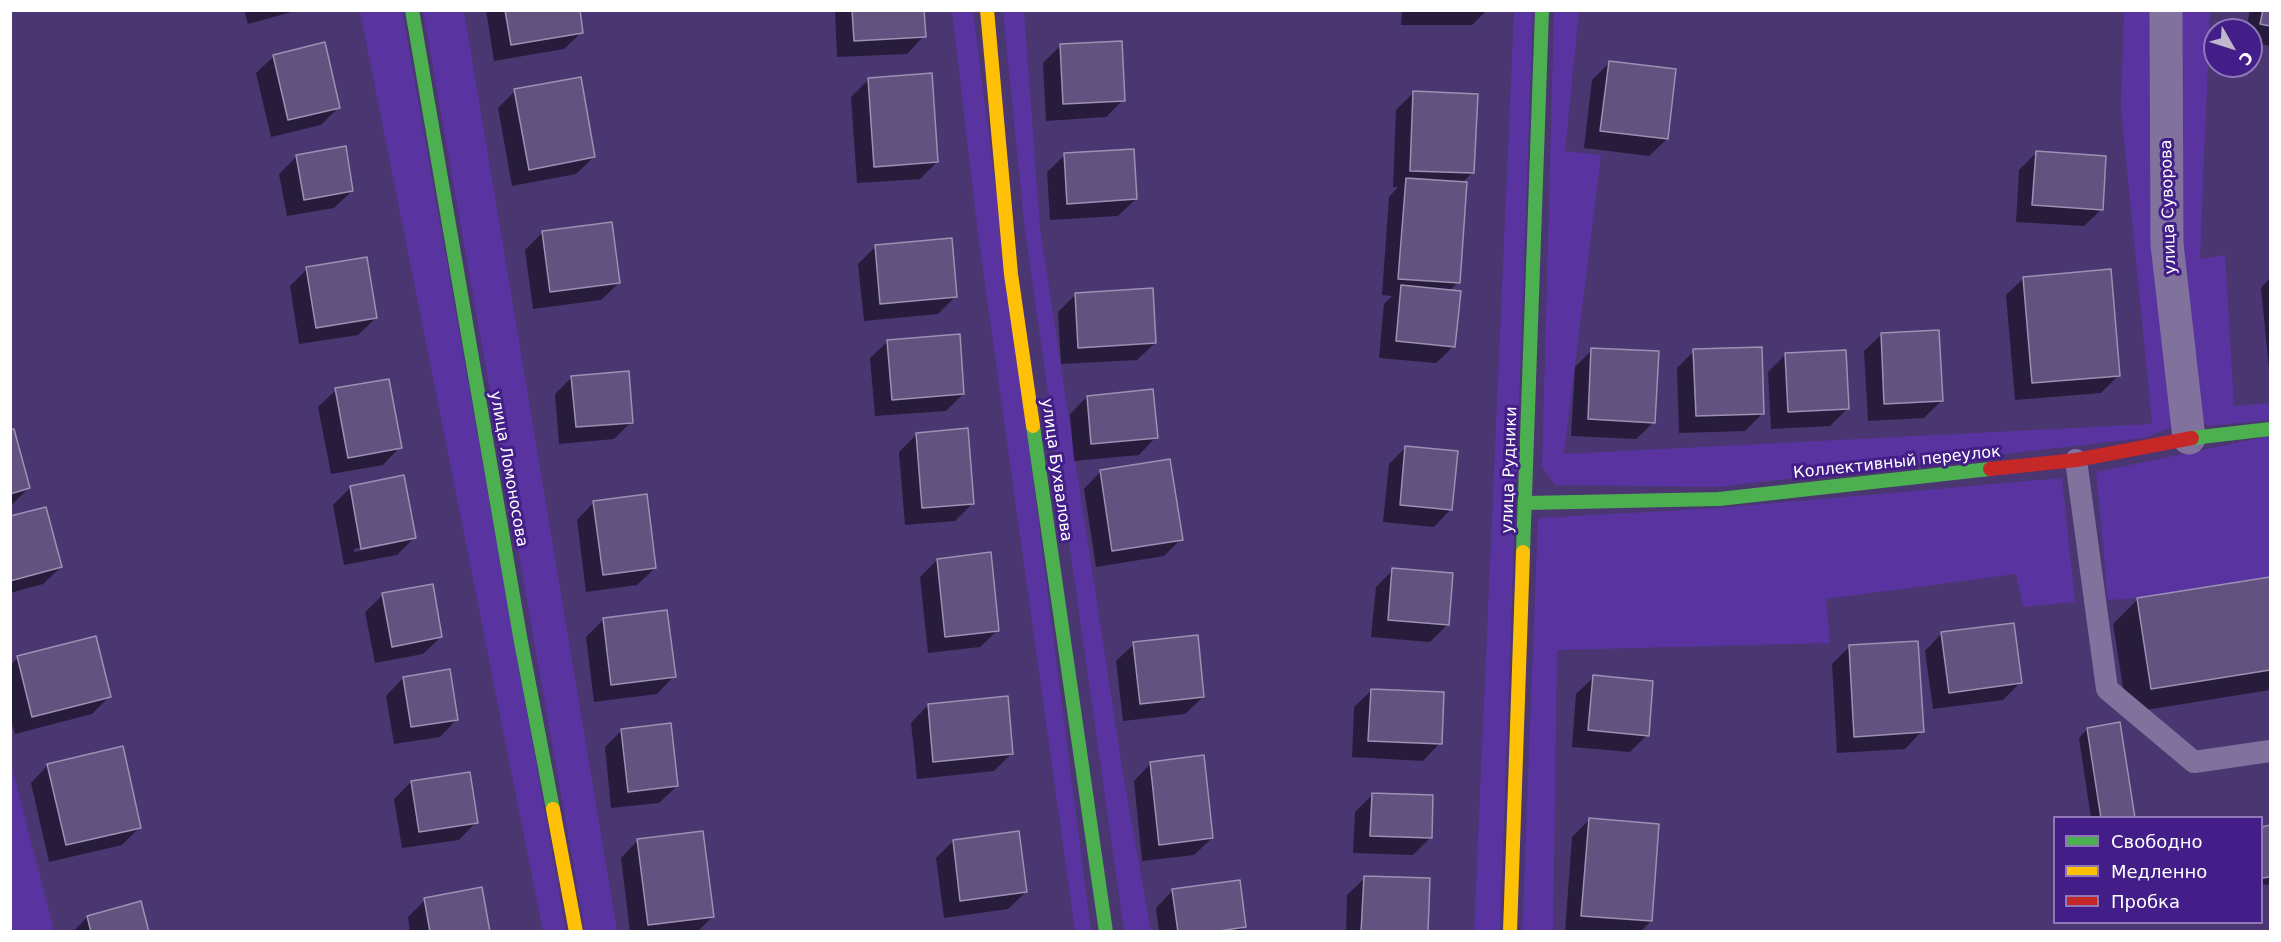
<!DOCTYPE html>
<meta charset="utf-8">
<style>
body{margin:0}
#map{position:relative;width:2281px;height:942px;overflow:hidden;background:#4a3670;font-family:"DejaVu Sans",sans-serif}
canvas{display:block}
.frame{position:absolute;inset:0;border:12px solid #fff;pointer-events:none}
.legend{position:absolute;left:2053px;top:816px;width:210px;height:108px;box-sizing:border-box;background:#431e88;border:2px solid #8e78b8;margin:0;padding:8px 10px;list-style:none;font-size:18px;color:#fff}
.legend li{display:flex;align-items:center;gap:12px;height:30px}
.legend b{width:30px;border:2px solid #8e78b8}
.north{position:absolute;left:2203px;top:18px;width:60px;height:60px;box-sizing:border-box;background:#431e88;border:2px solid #8e78b8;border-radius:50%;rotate:129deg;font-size:16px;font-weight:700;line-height:24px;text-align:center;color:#fff}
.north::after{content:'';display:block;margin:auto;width:21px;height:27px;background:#c0b9cd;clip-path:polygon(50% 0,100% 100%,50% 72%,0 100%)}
</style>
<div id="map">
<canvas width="2281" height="942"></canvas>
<div class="frame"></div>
<ul class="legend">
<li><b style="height:8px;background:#4caf50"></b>Свободно</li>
<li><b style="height:8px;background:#ffc107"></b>Медленно</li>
<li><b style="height:8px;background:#c62828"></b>Пробка</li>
</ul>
<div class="north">С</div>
</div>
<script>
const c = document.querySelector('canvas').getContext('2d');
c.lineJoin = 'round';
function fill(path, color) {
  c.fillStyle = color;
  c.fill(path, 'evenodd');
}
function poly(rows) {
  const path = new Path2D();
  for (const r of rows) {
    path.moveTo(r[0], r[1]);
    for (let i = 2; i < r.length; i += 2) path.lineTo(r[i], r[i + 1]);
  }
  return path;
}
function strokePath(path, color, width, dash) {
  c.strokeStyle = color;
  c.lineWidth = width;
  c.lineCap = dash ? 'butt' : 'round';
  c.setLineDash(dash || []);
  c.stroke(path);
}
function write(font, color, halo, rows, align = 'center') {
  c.font = font + ' "DejaVu Sans",sans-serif';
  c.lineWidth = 6;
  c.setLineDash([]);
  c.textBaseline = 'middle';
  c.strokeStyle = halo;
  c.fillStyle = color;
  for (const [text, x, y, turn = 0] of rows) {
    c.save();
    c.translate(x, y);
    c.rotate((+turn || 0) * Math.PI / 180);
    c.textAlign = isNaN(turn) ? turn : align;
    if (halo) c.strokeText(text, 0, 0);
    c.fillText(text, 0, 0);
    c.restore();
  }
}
fill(poly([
 [360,11,402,11,566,931,543,931],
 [423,11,464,11,617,931,585,931],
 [952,11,973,11,1091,931,1075,931,978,234],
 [1003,11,1024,11,1040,228,1123,774,1151,931,1124,931,1024,223],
 [1514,11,1533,11,1500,931,1474,932],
 [1554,11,1579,11,1565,151,1601,155,1564,454,2152,424,2121,108,2124,11,2154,11,2175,426,2144,438,1717,487,1555,485,1542,467],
 [2177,11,2210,11,2200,259,2225,255,2234,406,2270,403,2270,420,2208,426,2198,417,2177,244],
 [2270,436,2270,577,2137,598,2108,600,2096,472],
 [2062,478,2075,602,2023,607,2016,574,1826,599,1830,643,1557,650,1553,931,1522,932,1538,518,1719,508],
 [11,763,54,931,12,931,11,925]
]), '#5934a0');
fill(poly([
 [244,10,299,10,248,24],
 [486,10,578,10,582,32,564,49,494,61],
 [835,10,923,10,924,36,907,54,837,57],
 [1402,10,1487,10,1472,25,1401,25],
 [2250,10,2270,10,2270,46,2251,42,2251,30,2246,30],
 [1061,45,1123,100,1106,117,1046,121,1043,63],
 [274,56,339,107,321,125,271,137,256,73],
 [1610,62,1667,139,1649,156,1584,148,1592,80],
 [868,80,937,162,920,179,857,183,851,97],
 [515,91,594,157,576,174,512,186,498,108],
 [1413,93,1473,172,1462,183,1458,282,1449,291,1454,346,1436,363,1379,358,1384,304,1392,296,1382,295,1389,197,1398,187,1393,187,1396,110],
 [2036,153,2102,209,2084,226,2016,222,2019,170],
 [1065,155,1136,199,1118,216,1050,220,1047,172],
 [297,156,352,191,334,208,287,216,279,174],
 [543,232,619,283,601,300,533,309,525,250],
 [876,246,955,297,938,314,864,321,858,264],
 [307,269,376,318,358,335,299,344,290,286],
 [2024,278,2119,375,2101,393,2015,400,2006,295],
 [2270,278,2270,379,2261,288],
 [1076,294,1155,343,1137,360,1061,364,1058,312],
 [1882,334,1941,401,1924,418,1868,421,1864,351],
 [888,341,963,394,946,411,875,416,870,358],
 [1592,350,1654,422,1636,439,1571,436,1575,367],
 [1694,351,1763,413,1745,431,1679,433,1677,368],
 [1785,355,1848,408,1830,426,1771,429,1768,372],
 [572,377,631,422,614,439,559,444,555,394],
 [336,390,400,447,383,465,331,474,318,407],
 [1087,397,1156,437,1139,455,1074,461,1070,414],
 [10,431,29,488,10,506],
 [917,434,973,503,955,521,905,525,899,452],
 [1406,447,1451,509,1434,527,1383,522,1389,464],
 [1101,471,1181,539,1164,556,1096,567,1084,489],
 [351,487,414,538,397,555,344,565,333,505],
 [396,540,396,543,354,552,354,549],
 [594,502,655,568,637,585,586,592,577,520],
 [10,518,61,567,43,584,10,593],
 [937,560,998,630,980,647,928,653,920,577],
 [1393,570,1448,624,1430,642,1371,637,1376,587],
 [2270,579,2270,690,2127,713,2113,624,2138,599],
 [383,595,441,637,423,654,375,663,365,612],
 [603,620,674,676,657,694,594,702,586,637],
 [1942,633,2020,683,2003,700,1933,709,1925,651],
 [1134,644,1203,697,1185,714,1123,721,1116,661],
 [1849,647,1922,731,1905,749,1837,753,1832,664],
 [18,658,109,697,92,714,15,734,10,715,10,665],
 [1594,677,1647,735,1630,752,1572,747,1576,694],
 [403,678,457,719,440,737,394,744,386,696],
 [1372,690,1440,743,1423,761,1352,757,1354,707],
 [928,705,1012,753,994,771,917,779,911,723],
 [2087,729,2133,818,2091,818,2079,738],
 [622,730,677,786,659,803,611,808,605,747],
 [1151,763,1212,838,1194,855,1142,861,1134,781],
 [48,765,140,827,122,845,49,862,31,783],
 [411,782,476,822,459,840,402,848,394,799],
 [1372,795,1430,838,1413,855,1353,853,1355,812],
 [1589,820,1651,921,1640,932,1565,932,1572,837],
 [2270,827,2270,884,2262,885,2262,828],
 [638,840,712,917,697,932,630,932,621,858],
 [953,841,1026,892,1008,909,944,918,936,858],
 [1365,878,1426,932,1346,932,1347,895],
 [1173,890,1244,927,1239,932,1159,932,1156,908],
 [425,900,489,932,410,932,408,917],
 [87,917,147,932,73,932]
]), '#0007');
const building = poly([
 [505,10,580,10,583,33,511,45,505,10],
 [852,10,924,10,926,37,854,41,852,10],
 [2263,10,2270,10,2270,26,2260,24,2263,10],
 [1122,41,1125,101,1063,104,1060,44,1122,41],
 [325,42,340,108,288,120,273,55,325,42],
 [1609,61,1676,69,1668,139,1600,131,1609,61],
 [932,73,938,162,874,167,868,78,932,73],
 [581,77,595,157,529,170,514,89,581,77],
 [1413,91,1478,94,1474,173,1410,171,1413,91],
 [346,146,353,191,304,200,296,155,346,146],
 [1134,149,1137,199,1067,204,1064,153,1134,149],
 [2036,151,2106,156,2103,210,2032,205,2036,151],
 [1406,178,1467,182,1460,283,1398,279,1406,178],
 [612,222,620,283,550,292,542,231,612,222],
 [952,238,957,297,880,304,875,245,952,238],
 [367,257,377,318,316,328,306,267,367,257],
 [2111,269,2120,376,2032,383,2023,277,2111,269],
 [1401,285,1461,291,1455,347,1396,341,1401,285],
 [1153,288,1156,343,1078,348,1075,293,1153,288],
 [1939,330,1943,401,1884,404,1881,333,1939,330],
 [960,334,964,394,892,400,887,340,960,334],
 [1762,347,1764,414,1696,416,1693,349,1762,347],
 [1591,348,1659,351,1655,423,1588,419,1591,348],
 [1846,350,1849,409,1788,412,1785,353,1846,350],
 [629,371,633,423,576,427,571,376,629,371],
 [389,379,402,448,348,458,335,388,389,379],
 [1153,389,1158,438,1091,444,1087,396,1153,389],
 [968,428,974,504,922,508,916,433,968,428],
 [14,429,30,488,10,494,10,430,14,429],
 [1405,446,1458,451,1452,510,1400,505,1405,446],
 [1170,459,1183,540,1112,551,1100,470,1170,459],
 [404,475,416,538,361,549,350,486,404,475],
 [647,494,656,568,603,575,593,501,647,494],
 [46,507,62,567,10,581,10,516,46,507],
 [991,552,999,631,945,637,937,559,991,552],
 [1392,568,1453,573,1449,625,1388,620,1392,568],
 [2270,577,2270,670,2151,689,2137,598,2270,577],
 [433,584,442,637,392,647,382,593,433,584],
 [667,610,676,677,611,685,603,618,667,610],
 [2014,623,2022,683,1949,693,1941,632,2014,623],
 [1198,635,1204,697,1140,704,1133,642,1198,635],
 [96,636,111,697,32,717,17,656,96,636],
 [1918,641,1924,732,1854,737,1849,645,1918,641],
 [450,669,458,720,411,727,403,677,450,669],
 [1593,675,1653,681,1649,736,1588,730,1593,675],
 [1371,689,1444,692,1442,744,1368,741,1371,689],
 [1008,696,1013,754,933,762,928,704,1008,696],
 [2120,722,2135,818,2101,818,2087,728,2120,722],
 [671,723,678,786,628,792,621,729,671,723],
 [123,746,141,828,66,845,47,764,123,746],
 [1204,755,1213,838,1159,845,1150,762,1204,755],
 [470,772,478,823,419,832,411,781,470,772],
 [1372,793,1433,795,1432,838,1370,836,1372,793],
 [1589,818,1659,824,1652,921,1581,916,1589,818],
 [2270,825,2270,877,2262,878,2262,827,2270,825],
 [703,831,714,917,648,925,637,839,703,831],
 [1019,831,1027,892,960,901,953,840,1019,831],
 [1364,876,1430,878,1428,932,1361,932,1364,876],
 [1240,880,1246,927,1212,932,1178,932,1172,889,1240,880],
 [482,887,490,932,430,932,424,898,482,887],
 [141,901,149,932,91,932,87,916,141,901]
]);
fill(building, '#625280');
strokePath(building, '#9c91b3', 1.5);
strokePath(poly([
 [2076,460,2107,689,2194,762,2270,751]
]), '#81729d', 22);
strokePath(poly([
 [2166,10,2167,244,2189,438]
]), '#81729d', 33);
strokePath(poly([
 [412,10,521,642,553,809],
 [1033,426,1106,932],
 [2192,438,2270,429],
 [1526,503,1719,499,1990,469],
 [1523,552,1542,10]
]), '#4caf50', 14);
strokePath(poly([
 [987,10,1011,274,1033,426],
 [553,809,576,932],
 [1510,932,1523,552]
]), '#ffc107', 14);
strokePath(poly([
 [1990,469,2076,460,2192,438]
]), '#c62828', 14);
write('16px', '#fff', '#431e88', [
 ["улица Суворова",2169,207,-92],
 ["Коллективный переулок",1897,463,-6],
 ["улица Ломоносова",508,469,80],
 ["улица Бухвалова",1056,470,82],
 ["улица Рудники",1510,470,-88]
]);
</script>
